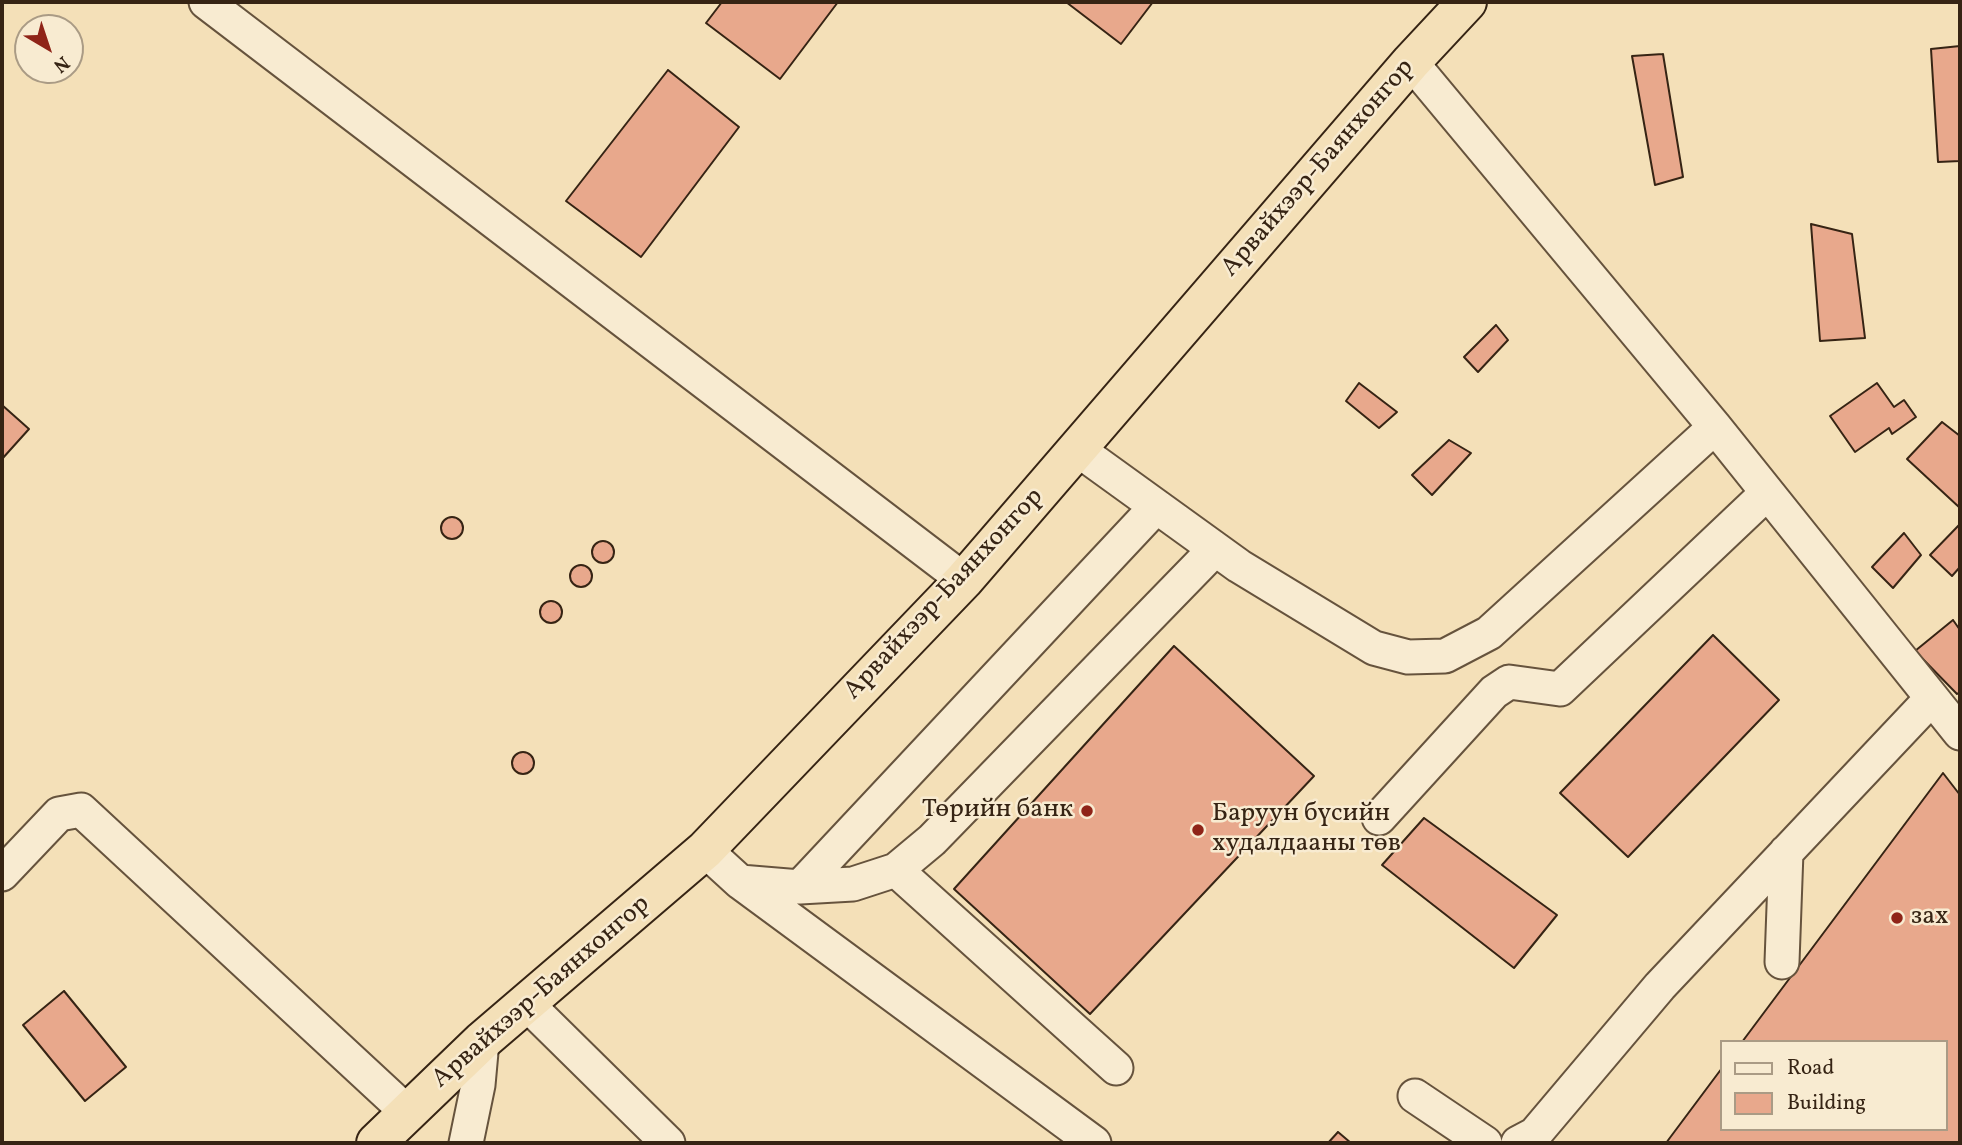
<!DOCTYPE html>
<meta charset="utf-8">
<style>
body{margin:0}
#map{position:relative;width:1962px;height:1145px;overflow:hidden;background:#f4e0b8;font-family:Vollkorn,serif}
canvas{display:block}
.frame{position:absolute;inset:0;border:4px solid #362414;pointer-events:none}
.legend{position:absolute;left:1720px;top:1040px;width:228px;height:91px;box-sizing:border-box;background:#f8ebd1;border:2px solid #aa9b85;margin:0;padding:9px 12px;list-style:none;font-size:21px;color:#362414}
.legend li{display:flex;align-items:center;gap:14px;height:35px}
.legend b{width:35px;border:2px solid #aa9b85}
.north{position:absolute;left:14px;top:14px;width:70px;height:70px;box-sizing:border-box;background:#f8ebd1;border:2px solid #aa9b85;border-radius:50%;rotate:141deg;font-size:19px;font-weight:700;line-height:28px;text-align:center;color:#362414}
.north::after{content:'';display:block;margin:auto;width:24px;height:32px;background:#8f2418;clip-path:polygon(50% 0,100% 100%,50% 72%,0 100%)}
</style>
<div id="map">
<canvas width="1962" height="1145"></canvas>
<div class="frame"></div>
<ul class="legend">
<li><b style="height:9px;background:#f8ebd1"></b>Road</li>
<li><b style="height:19px;background:#e8a88c"></b>Building</li>
</ul>
<div class="north">N</div>
</div>
<script>
const c = document.querySelector('canvas').getContext('2d');
c.lineJoin = 'round';
function fill(path, color) {
  c.fillStyle = color;
  c.fill(path, 'evenodd');
}
function poly(rows) {
  const path = new Path2D();
  for (const r of rows) {
    if (r.length === 3) {
      path.moveTo(r[0] + r[2], r[1]);
      path.arc(r[0], r[1], r[2], 0, 2 * Math.PI);
      continue;
    }
    path.moveTo(r[0], r[1]);
    for (let i = 2; i < r.length; i += 2) path.lineTo(r[i], r[i + 1]);
  }
  return path;
}
function strokePath(path, color, width, dash) {
  c.strokeStyle = color;
  c.lineWidth = width;
  c.lineCap = dash ? 'butt' : 'round';
  c.setLineDash(dash || []);
  c.stroke(path);
}
function write(font, color, halo, rows, align = 'center') {
  c.font = font + ' Vollkorn,serif';
  c.lineWidth = 5;
  c.setLineDash([]);
  c.textBaseline = 'middle';
  c.strokeStyle = halo;
  c.fillStyle = color;
  for (const [text, x, y, turn = 0] of rows) {
    c.save();
    c.translate(x, y);
    c.rotate((+turn || 0) * Math.PI / 180);
    c.textAlign = isNaN(turn) ? turn : align;
    if (halo) c.strokeText(text, 0, 0);
    c.fillText(text, 0, 0);
    c.restore();
  }
}
const building = poly([
 [722,2,838,2,780,79,706,23,722,2],
 [1066,2,1153,2,1121,44,1066,2],
 [1960,46,1960,161,1938,162,1931,49,1960,46],
 [1663,54,1683,177,1655,185,1632,56,1663,54],
 [668,70,739,127,641,257,566,201,668,70],
 [1811,224,1852,234,1865,338,1820,341,1811,224],
 [1496,325,1508,340,1478,372,1464,357,1496,325],
 [1359,383,1397,412,1379,428,1346,401,1359,383],
 [1877,383,1894,407,1904,400,1916,417,1892,434,1889,428,1855,452,1830,416,1877,383],
 [2,405,29,429,2,459,2,405],
 [1942,422,1960,436,1960,508,1907,459,1942,422],
 [1449,440,1471,453,1432,495,1412,475,1449,440],
 [452,528,11],
 [1960,524,1960,567,1952,576,1930,555,1960,524],
 [1904,533,1921,555,1893,588,1872,567,1904,533],
 [603,552,11],
 [581,576,11],
 [551,612,11],
 [1953,620,1960,630,1960,692,1957,694,1915,651,1953,620],
 [1713,635,1779,700,1628,857,1560,793,1713,635],
 [1174,646,1314,776,1090,1014,954,889,1174,646],
 [523,763,11],
 [1943,773,1960,795,1960,1143,1666,1143,1722,1068,1722,1129,1946,1129,1946,1042,1742,1042,1943,773],
 [1424,818,1557,915,1514,968,1382,865,1424,818],
 [64,991,126,1067,85,1101,23,1025,64,991],
 [1338,1132,1351,1143,1328,1143,1338,1132]
]);
fill(building, '#e8a88c');
strokePath(building, '#362414', 2);
const minor = poly([
 [206,2,964,580],
 [1411,62,1715,427,1960,733],
 [1077,449,1239,566,1374,648,1408,657,1445,656,1489,633,1715,427],
 [1379,818,1494,692,1509,682,1560,689,1767,493],
 [705,850,740,882,800,887,853,884,896,870,932,840,1215,549],
 [896,870,1116,1068],
 [2,874,59,814,81,810,408,1113],
 [740,882,1094,1143],
 [800,887,1155,508],
 [1782,962,1786,852],
 [528,1005,668,1143],
 [1415,1096,1485,1143],
 [466,1143,478,1085,482,1041],
 [1518,1143,1535,1134,1660,986,1932,698]
]);
const highway = poly([
 [376,1143,482,1041,705,850,964,580,1411,62,1467,2]
]);
strokePath(minor, '#66533d', 37);
strokePath(highway, '#362414', 42);
strokePath(minor, '#f8ebd1', 33);
strokePath(highway, '#f4e0b8', 38);
for (const [x, y, r, color] of [
 [1087,811,7,"#8f2418"],
 [1198,830,7,"#8f2418"],
 [1897,918,7,"#8f2418"]
]) {
  const dot = new Path2D();
  dot.arc(x, y, r, 0, 2 * Math.PI);
  c.fillStyle = color;
  c.fill(dot);
  strokePath(dot, '#f8ebd1', 2.5);
}
write('26px', '#362414', '#f8ebd1', [
 ["Арвайхээр-Баянхонгор",1319,169,-49],
 ["Арвайхээр-Баянхонгор",945,595,-47],
 ["Арвайхээр-Баянхонгор",542,993,-41]
]);
write('26px', '#362414', '#f8ebd1', [
 ["Төрийн банк",1073,811,"right"],
 ["Баруун бүсийн",1212,815],
 ["худалдааны төв",1212,845],
 ["зах",1911,918]
], 'left');
</script>
